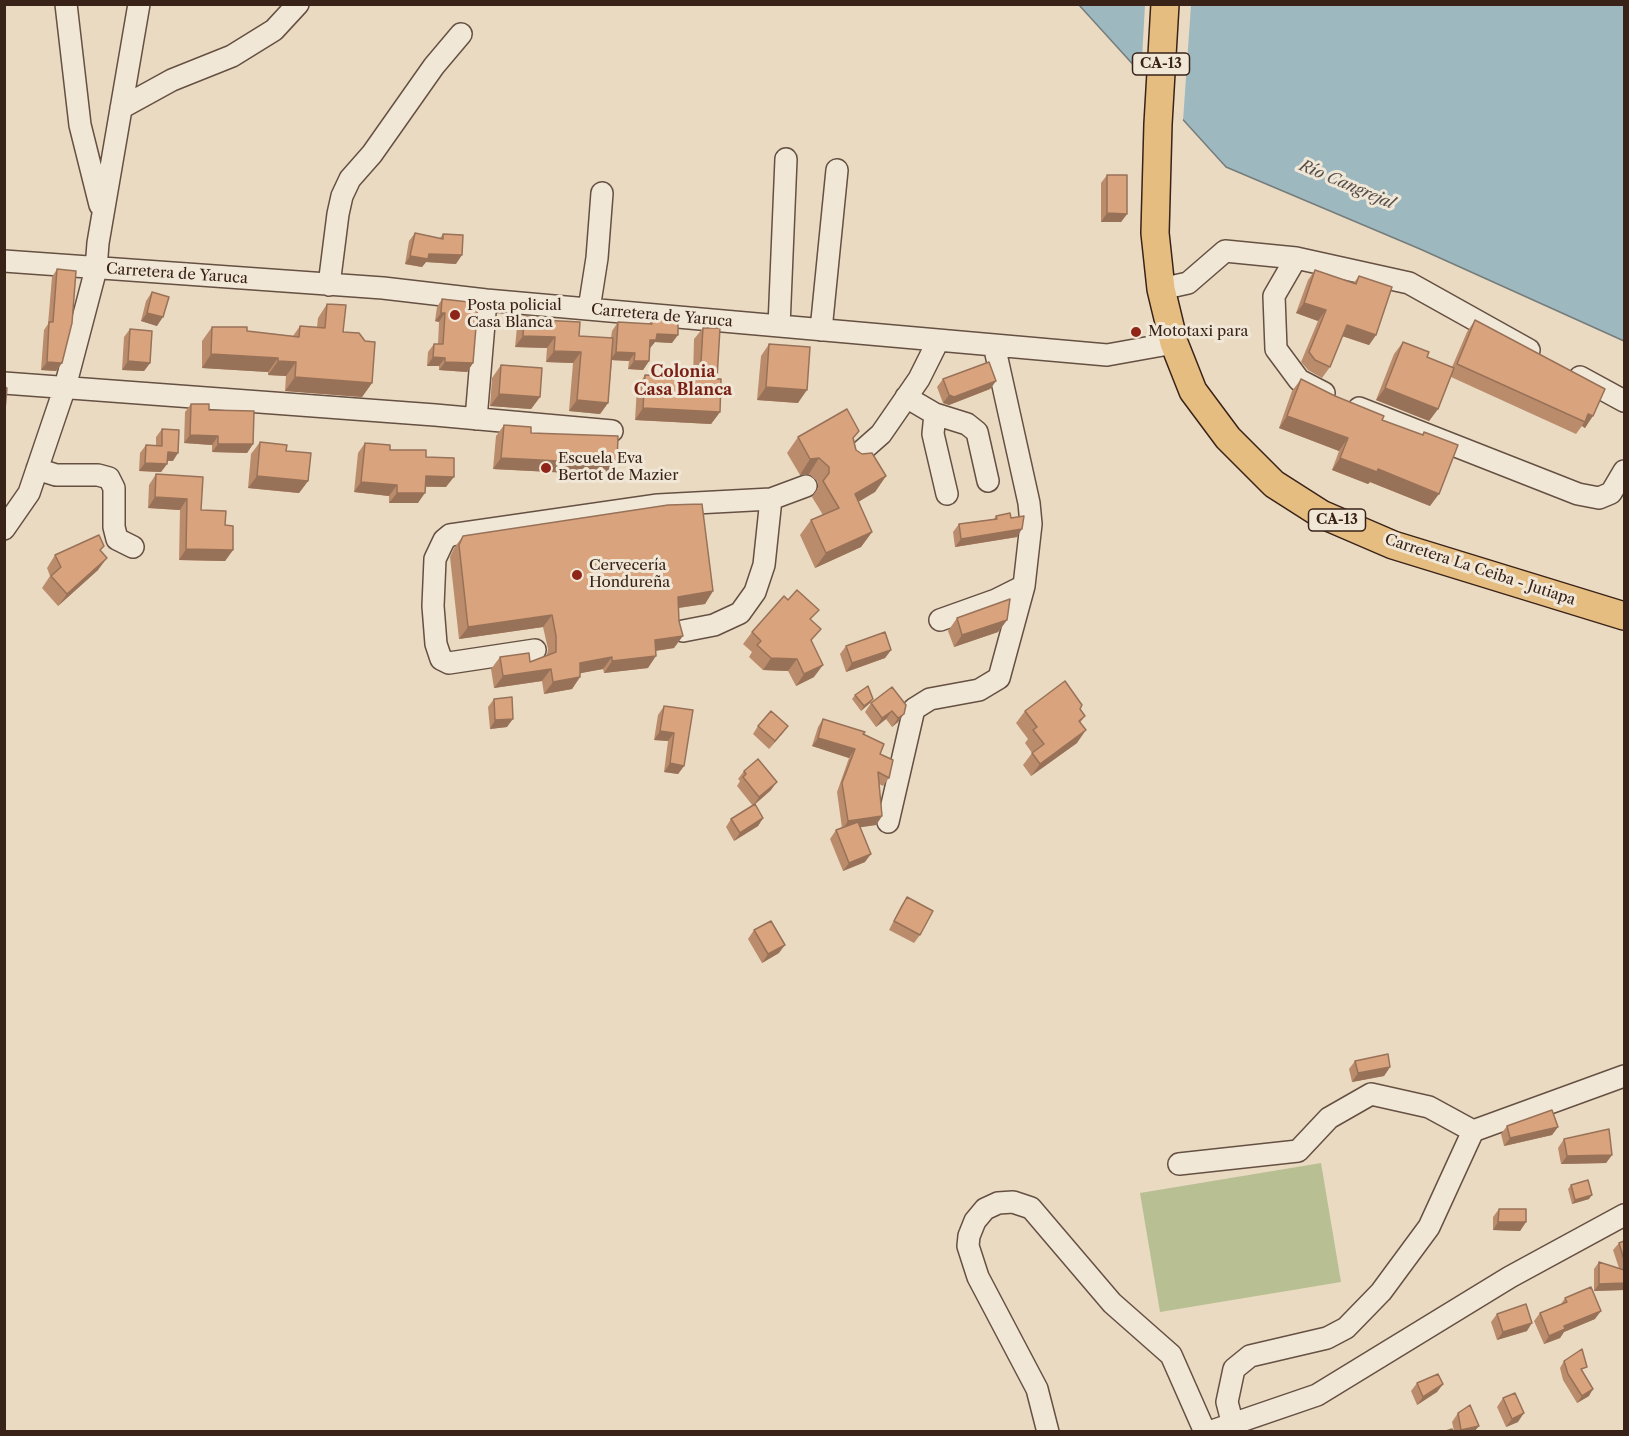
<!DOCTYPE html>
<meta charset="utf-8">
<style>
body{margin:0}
#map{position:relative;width:1629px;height:1436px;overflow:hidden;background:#eadac2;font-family:"Libre Caslon Text",serif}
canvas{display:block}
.frame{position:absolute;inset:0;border:6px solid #392218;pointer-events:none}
</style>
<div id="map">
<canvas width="1629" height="1436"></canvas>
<div class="frame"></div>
</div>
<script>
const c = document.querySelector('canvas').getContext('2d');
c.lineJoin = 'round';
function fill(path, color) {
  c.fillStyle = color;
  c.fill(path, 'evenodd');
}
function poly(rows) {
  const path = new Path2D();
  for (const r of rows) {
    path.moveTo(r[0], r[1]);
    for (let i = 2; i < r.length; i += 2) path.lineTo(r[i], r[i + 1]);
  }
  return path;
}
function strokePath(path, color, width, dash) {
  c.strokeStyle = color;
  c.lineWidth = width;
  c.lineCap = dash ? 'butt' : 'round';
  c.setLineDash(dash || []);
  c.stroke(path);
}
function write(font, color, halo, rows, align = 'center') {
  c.font = font + ' "Libre Caslon Text",serif';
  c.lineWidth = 6;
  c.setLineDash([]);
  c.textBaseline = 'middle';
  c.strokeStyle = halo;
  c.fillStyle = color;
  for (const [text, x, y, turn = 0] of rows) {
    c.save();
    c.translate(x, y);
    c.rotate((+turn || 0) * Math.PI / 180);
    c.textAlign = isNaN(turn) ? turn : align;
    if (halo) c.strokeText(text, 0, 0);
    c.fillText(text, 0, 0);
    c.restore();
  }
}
fill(poly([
 [1321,1163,1341,1282,1160,1312,1140,1193]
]), '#b8bf92');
const water = poly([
 [1079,5,1624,5,1624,341,1420,249,1226,167,1079,5]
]);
fill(water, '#9db8be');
strokePath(water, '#757c7c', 1.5);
fill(poly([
 [1145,5,1191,5,1183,121,1141,76]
]), '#eadac2');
const minor = poly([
 [66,4,80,125,100,205],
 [121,108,172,80,232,56,274,30,298,4],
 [1296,258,1274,296,1276,349,1299,380,1324,393],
 [4,261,383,288,486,300,1107,355,1174,343],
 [329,285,338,214,342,196,350,179,372,154,434,66,461,34],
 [1161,289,1188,283,1225,251,1296,258,1409,283,1529,350],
 [589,309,597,258,602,193],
 [779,326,786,159],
 [821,330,837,170],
 [1580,377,1624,401],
 [4,383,435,415,612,431],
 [906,397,935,414,967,424,977,432,988,481],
 [1359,408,1578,494,1599,498,1611,493,1624,471],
 [935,414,933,434,947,494],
 [476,419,486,300],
 [855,457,881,434,919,379,938,341],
 [37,469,56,475,98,475,109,478,114,488,114,527,117,539,133,547],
 [4,529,29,493,65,387,96,269,98,243,139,4],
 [940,620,996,600,1024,586],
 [683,631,714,625,740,613,755,592,764,565,771,499],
 [535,650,449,663,441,659,436,644,433,606,435,559,444,540,450,535,658,505,771,499,806,486],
 [888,822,914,709,930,699,979,690,999,678,1024,586,1031,524,1029,503,994,345],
 [1179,1164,1298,1151,1329,1118,1371,1094,1429,1107,1473,1131,1624,1076],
 [1233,1425,1227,1402,1234,1369,1250,1356,1327,1338,1346,1328,1381,1292,1429,1227,1473,1131],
 [1048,1432,1037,1389,978,1277,968,1246,969,1236,975,1221,985,1209,998,1203,1013,1202,1031,1208,1112,1303,1171,1355,1205,1432],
 [1209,1432,1317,1395,1510,1277,1624,1215]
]);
const major = poly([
 [1165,4,1158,124,1155,233,1161,289,1174,343,1193,391,1228,438,1274,484,1321,514,1393,545,1624,616]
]);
strokePath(minor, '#655042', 24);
strokePath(major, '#392218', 30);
strokePath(minor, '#f1e7d7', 21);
strokePath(major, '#e5bd81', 27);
fill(poly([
 [1107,175,1127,214,1121,222,1101,222,1101,183],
 [415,233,440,238,443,234,456,264,426,262,422,267,405,264,409,241],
 [57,269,62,363,56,371,41,370,44,330,48,324,52,277],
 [1315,270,1353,284,1359,276,1376,335,1369,345,1342,336,1330,367,1322,378,1308,370,1301,362,1318,321,1296,313,1308,280],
 [152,292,157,326,141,321,146,301],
 [442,299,473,363,467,372,439,370,439,366,427,366,428,352,434,344,438,344,439,322,435,321,437,307],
 [327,304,372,383,362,397,285,391,286,376,268,375,268,372,202,368,202,341,212,327,293,336,300,326,317,327,318,318],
 [524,316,541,320,579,336,611,338,612,331,618,322,649,324,652,319,672,343,655,342,650,348,649,361,643,370,628,369,629,361,612,360,608,403,600,414,569,411,573,363,546,362,547,348,515,347,517,327],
 [1475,320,1605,389,1585,428,1582,426,1576,434,1451,377,1438,409,1429,421,1376,400,1394,354,1403,342,1427,357,1452,367,1467,332],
 [703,328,717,379,720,412,711,424,635,420,637,387,645,375,693,378,694,339],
 [130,329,150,363,144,371,122,370,124,337],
 [769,344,798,403,757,400,761,356],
 [501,365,540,397,531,409,490,406,492,378],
 [943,379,996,381,990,389,949,405,943,403,937,387],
 [1301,379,1382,420,1422,435,1424,432,1430,506,1370,482,1368,484,1332,470,1339,451,1279,428,1292,391],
 [191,404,209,410,253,444,247,453,212,452,212,445,184,443,185,412],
 [504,425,531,433,609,475,493,469,496,436],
 [162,429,173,461,167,461,167,464,161,472,139,471,140,453,146,445,156,445,156,437],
 [798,437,854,439,856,450,886,476,875,492,858,501,872,532,861,547,815,568,800,535,811,520,823,515,812,497,818,488,818,482,809,474,800,475,787,453],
 [260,442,308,481,299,493,248,488,251,454],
 [365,443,390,450,426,457,446,487,425,487,418,503,389,503,389,496,354,492,358,453],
 [156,474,201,510,225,525,233,550,225,561,179,560,180,510,148,508,149,485],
 [996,516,1017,537,955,547,953,532,959,524,994,519],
 [463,536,713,591,705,604,679,608,674,648,656,651,648,668,604,673,603,669,580,673,580,677,572,689,544,694,542,681,494,688,491,669,500,657,530,662,547,655,548,649,543,627,459,639,450,557,454,548],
 [100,550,98,570,58,606,42,588,50,576,47,568,55,555],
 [957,618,1007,620,998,632,954,647,948,631],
 [811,620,812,642,814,677,796,686,788,671,763,670,749,657,752,652,743,644,752,632],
 [846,646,891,650,885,658,846,672,840,654],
 [855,695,873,699,870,703,861,711,852,699],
 [494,699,507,727,490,729,488,707],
 [871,703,906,705,898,722,892,727,886,719,876,727,865,712],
 [664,706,684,766,678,774,664,772,668,741,654,740,658,715],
 [1080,709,1085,716,1080,723,1077,743,1031,776,1023,765,1032,753,1025,743,1028,739,1016,723,1025,711],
 [823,719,865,732,864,734,880,754,889,778,883,786,879,784,882,816,876,825,860,827,865,862,843,871,830,839,836,830,842,828,837,792,849,758,812,746,818,727],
 [758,726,788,726,769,749,753,734],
 [744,771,771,790,753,806,737,786,740,781,738,779],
 [763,818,758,826,734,841,726,827,731,819],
 [907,897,920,935,914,943,889,930,901,906],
 [754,930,779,953,762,963,748,939],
 [1355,1061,1390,1067,1384,1076,1352,1082,1349,1069],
 [1507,1126,1558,1127,1552,1135,1504,1146,1501,1134],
 [1564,1139,1612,1155,1606,1163,1561,1164,1558,1148],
 [1571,1185,1589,1199,1572,1204,1568,1189],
 [1499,1209,1526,1222,1520,1231,1493,1230,1493,1217],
 [1624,1241,1624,1290,1594,1291,1594,1269,1599,1262,1619,1268,1613,1250,1619,1243],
 [1565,1298,1595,1319,1564,1332,1560,1338,1544,1344,1534,1321,1540,1313,1561,1304],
 [1497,1314,1527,1331,1497,1340,1491,1322],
 [1564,1361,1583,1372,1589,1396,1577,1403,1563,1380,1560,1368],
 [1417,1383,1443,1384,1437,1392,1417,1405,1411,1391],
 [1503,1398,1518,1422,1506,1427,1497,1407],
 [1458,1413,1475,1431,1454,1431,1452,1422]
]), '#bb8c6c');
fill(poly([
 [1107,213,1127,214,1121,222,1101,222],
 [429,254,462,255,456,264,426,262,422,267,405,264,410,256],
 [1304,303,1326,310,1318,321,1296,313],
 [147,313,163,317,157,326,141,321],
 [441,313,445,313,439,322,435,321],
 [1347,325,1376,335,1369,345,1339,335],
 [657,334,678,335,672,343,655,342,650,348,645,348,650,340],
 [523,336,555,337,547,348,515,347],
 [554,351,581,352,573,363,546,362],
 [616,352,635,353,629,361,610,360],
 [211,354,278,358,268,372,202,368],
 [433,357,445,358,439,366,427,366],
 [128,361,150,363,144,371,122,370],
 [278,361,296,362,286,376,268,375],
 [634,361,649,361,643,370,628,369],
 [47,362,62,363,56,371,41,370],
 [445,362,473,363,467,372,439,370],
 [295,377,372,383,362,397,285,391],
 [996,381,990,389,949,405,943,403,949,395],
 [766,387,807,390,798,403,757,400],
 [1385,388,1438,409,1429,421,1376,400],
 [499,394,540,397,531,409,490,406],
 [577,400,608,403,600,414,569,411],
 [643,408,720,412,711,424,635,420],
 [1588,414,1593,416,1585,428,1582,426],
 [1287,416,1348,438,1339,451,1279,428],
 [190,435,218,436,212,445,184,443],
 [218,444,253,444,247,453,212,452],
 [168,452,178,453,173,461,162,460],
 [501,458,617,464,609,475,493,469],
 [819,458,809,474,800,475,810,459],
 [1340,458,1378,469,1439,494,1430,506,1370,482,1368,484,1332,470],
 [145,463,167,464,161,472,139,471],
 [257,476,308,481,299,493,248,488],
 [426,476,454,477,446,487,418,486],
 [886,476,875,492,845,510,855,494],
 [361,482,397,485,389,496,354,492],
 [397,493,425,493,418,503,389,503],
 [155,497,187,499,180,510,148,508],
 [1022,529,1017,537,955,547,961,539],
 [872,532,861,547,815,568,826,553],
 [186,549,233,550,225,561,179,560],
 [107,558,98,570,58,606,67,594],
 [713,591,705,604,670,609,678,597],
 [552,615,543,627,459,639,468,627],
 [1007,620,998,632,954,647,962,635],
 [683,636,674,648,646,652,655,640],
 [891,650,885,658,846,672,852,663],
 [656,656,648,668,604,673,612,661],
 [612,657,603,669,571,675,580,663],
 [771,658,797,659,788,671,763,670],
 [823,665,814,677,796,686,804,674],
 [551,669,542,681,494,688,503,676],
 [580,677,572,689,544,694,553,682],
 [873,699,870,703,861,711,864,706],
 [892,711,886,719,876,727,882,718],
 [904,714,898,722,892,727,898,718],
 [513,719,507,727,490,729,495,720],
 [788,726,782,734,769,749,775,741],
 [1086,730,1077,743,1031,776,1040,764],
 [660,731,674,733,668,741,654,740],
 [818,738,855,749,849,758,812,746],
 [670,763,684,766,678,774,664,772],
 [777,782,771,790,753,806,759,797],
 [882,816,876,825,842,830,848,821],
 [763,818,758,826,734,841,740,833],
 [871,854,865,862,843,871,849,863],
 [785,945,779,953,762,963,768,954],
 [1390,1067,1384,1076,1352,1082,1358,1073],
 [1558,1127,1552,1135,1504,1146,1510,1138],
 [1612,1155,1606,1163,1561,1164,1567,1156],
 [1592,1195,1589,1199,1572,1204,1575,1200],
 [1498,1222,1526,1222,1520,1231,1493,1230],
 [1624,1283,1624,1290,1594,1291,1599,1284],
 [1601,1311,1595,1319,1564,1332,1560,1338,1544,1344,1549,1336,1564,1326],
 [1532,1323,1527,1331,1497,1340,1503,1332],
 [1443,1384,1437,1392,1417,1405,1423,1397],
 [1593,1389,1589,1396,1577,1403,1582,1396],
 [1524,1413,1518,1422,1506,1427,1512,1419],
 [1479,1426,1475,1431,1460,1431,1461,1430]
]), '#987258');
const building = poly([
 [1107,175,1127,175,1127,214,1107,213,1107,175],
 [415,233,443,239,443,234,463,235,462,255,429,254,428,259,410,256,415,233],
 [57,269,76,271,72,323,62,363,47,362,49,322,53,322,57,269],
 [1315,270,1356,284,1359,276,1392,287,1376,335,1347,325,1330,367,1315,360,1309,352,1326,310,1304,303,1315,270],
 [152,292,169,297,163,317,147,313,152,292],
 [442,299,478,303,473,363,445,362,445,358,433,357,434,344,443,344,445,313,441,313,442,299],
 [327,304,346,305,343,332,359,333,365,341,375,342,372,383,295,377,296,362,278,361,278,358,211,354,212,327,247,327,247,331,299,337,300,326,325,328,327,304],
 [524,316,541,317,541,320,580,322,579,336,613,338,608,403,577,400,581,352,554,351,555,337,523,336,524,316],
 [652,319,678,321,678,335,657,334,656,340,650,340,649,361,634,361,635,353,616,352,618,322,652,324,652,319],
 [1475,320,1605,389,1593,416,1588,414,1585,422,1457,364,1475,320],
 [703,328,720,328,717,379,721,379,720,412,643,408,645,375,700,378,703,328],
 [130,329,152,331,150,363,128,361,130,329],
 [1403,342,1429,352,1427,357,1454,368,1438,409,1385,388,1403,342],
 [769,344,810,347,807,390,766,387,769,344],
 [989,362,996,381,954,397,949,395,943,379,989,362],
 [501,365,542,368,540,397,499,394,501,365],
 [1301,379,1335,396,1384,416,1382,420,1423,435,1424,432,1458,445,1439,494,1378,469,1377,472,1340,458,1348,438,1287,416,1301,379],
 [4,386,7,388,4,420,4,386],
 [191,404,209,404,209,410,254,411,253,444,218,444,218,436,190,435,191,404],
 [847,409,859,431,853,438,856,450,862,454,872,453,886,476,855,494,872,532,826,553,811,520,839,508,823,481,829,473,829,467,819,458,810,459,798,437,847,409],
 [504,425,531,427,531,433,618,436,617,464,501,458,504,425],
 [162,429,179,430,178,453,168,452,167,464,145,463,146,445,162,446,162,429],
 [260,442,287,445,286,451,311,453,308,481,257,476,260,442],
 [365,443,390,445,390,450,426,450,426,457,454,458,454,477,426,476,425,493,397,493,397,485,361,482,365,443],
 [156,474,203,477,201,510,226,511,225,525,233,526,233,550,186,549,187,499,155,497,156,474],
 [4,477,5,505,4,507,4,477],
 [702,504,713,591,678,597,679,621,683,636,655,640,656,656,612,661,612,657,580,663,580,677,553,682,551,669,503,676,500,657,529,653,530,662,556,652,556,636,552,615,468,627,459,545,463,536,668,505,702,504],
 [1010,513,1011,518,1024,516,1022,529,961,539,959,524,997,519,996,516,1010,513],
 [99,535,104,546,100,550,107,558,67,594,51,576,61,567,55,555,99,535],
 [797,590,819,610,810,619,821,629,811,640,823,665,804,674,797,659,771,658,757,645,761,641,752,632,784,596,788,600,797,590],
 [1010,599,1007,620,962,635,957,618,1010,599],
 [885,632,891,650,852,663,846,646,885,632],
 [1065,681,1082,705,1080,709,1085,716,1079,721,1086,730,1040,764,1032,753,1044,744,1033,730,1037,727,1025,711,1065,681],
 [868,686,873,699,864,706,855,695,868,686],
 [892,687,906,705,904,714,898,718,892,711,882,718,871,703,892,687],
 [512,697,513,719,495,720,494,699,512,697],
 [664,706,693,710,684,766,670,763,674,733,660,731,664,706],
 [771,711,788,726,775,741,758,726,771,711],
 [823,719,865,732,863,734,884,744,880,754,893,760,889,778,878,772,882,816,848,821,842,783,855,749,818,738,823,719],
 [758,759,777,782,759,797,743,777,746,774,744,771,758,759],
 [755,804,763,818,740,833,731,819,755,804],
 [858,822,871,854,849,863,836,830,858,822],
 [907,897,933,911,920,935,894,921,907,897],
 [771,921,785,945,768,954,754,930,771,921],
 [1388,1054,1390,1067,1358,1073,1355,1061,1388,1054],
 [1552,1110,1558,1127,1510,1138,1507,1126,1552,1110],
 [1609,1129,1612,1155,1567,1156,1564,1139,1609,1129],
 [1588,1180,1592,1195,1575,1200,1571,1185,1588,1180],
 [1499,1209,1526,1209,1526,1222,1498,1222,1499,1209],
 [1624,1241,1624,1260,1619,1243,1624,1241],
 [1599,1262,1624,1270,1624,1283,1599,1284,1599,1262],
 [1591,1287,1601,1311,1564,1326,1565,1329,1549,1336,1540,1313,1567,1302,1565,1298,1591,1287],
 [1526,1304,1532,1323,1503,1332,1497,1314,1526,1304],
 [1582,1349,1587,1367,1581,1369,1593,1389,1582,1396,1568,1374,1564,1361,1582,1349],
 [1438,1374,1443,1384,1423,1397,1417,1383,1438,1374],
 [1515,1393,1524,1413,1512,1419,1503,1398,1515,1393],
 [1470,1405,1479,1426,1461,1430,1458,1413,1470,1405],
 [1452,1429,1453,1431,1446,1431,1452,1429]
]);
fill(building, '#d9a37d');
strokePath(building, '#987258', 1.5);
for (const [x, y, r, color] of [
 [455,315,6,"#8f2418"],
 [1136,332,6,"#8f2418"],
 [546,468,6,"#8f2418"],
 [577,575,6,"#8f2418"]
]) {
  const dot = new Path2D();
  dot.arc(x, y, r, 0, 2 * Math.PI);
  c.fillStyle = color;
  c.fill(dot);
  strokePath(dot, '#f1e7d7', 2);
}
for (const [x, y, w] of [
 [1161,64,57],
 [1337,520,57]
]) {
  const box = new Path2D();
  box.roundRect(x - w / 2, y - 11, w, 22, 4.5);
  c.fillStyle = '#f1e7d7';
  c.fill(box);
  strokePath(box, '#392218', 1.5);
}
write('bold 14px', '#392218', null, [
 ["CA-13",1161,64],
 ["CA-13",1337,520]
]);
write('15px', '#392218', '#f1e7d7', [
 ["Carretera de Yaruca",177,274,4],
 ["Carretera de Yaruca",662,316,5],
 ["Carretera La Ceiba - Jutiapa",1480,570,18]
]);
write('15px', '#392218', '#f1e7d7', [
 ["Posta policial",467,306],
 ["Casa Blanca",467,323],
 ["Mototaxi para",1148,332],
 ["Escuela Eva",558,459],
 ["Bertot de Mazier",558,476],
 ["Cervecería",589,566],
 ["Hondureña",589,583]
], 'left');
write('italic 16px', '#574f4a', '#f1e7d7', [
 ["Río Cangrejal",1347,185,23]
]);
write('bold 16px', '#7a1f14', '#f1e7d7', [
 ["Colonia",683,372],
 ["Casa Blanca",683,390]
]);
</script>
